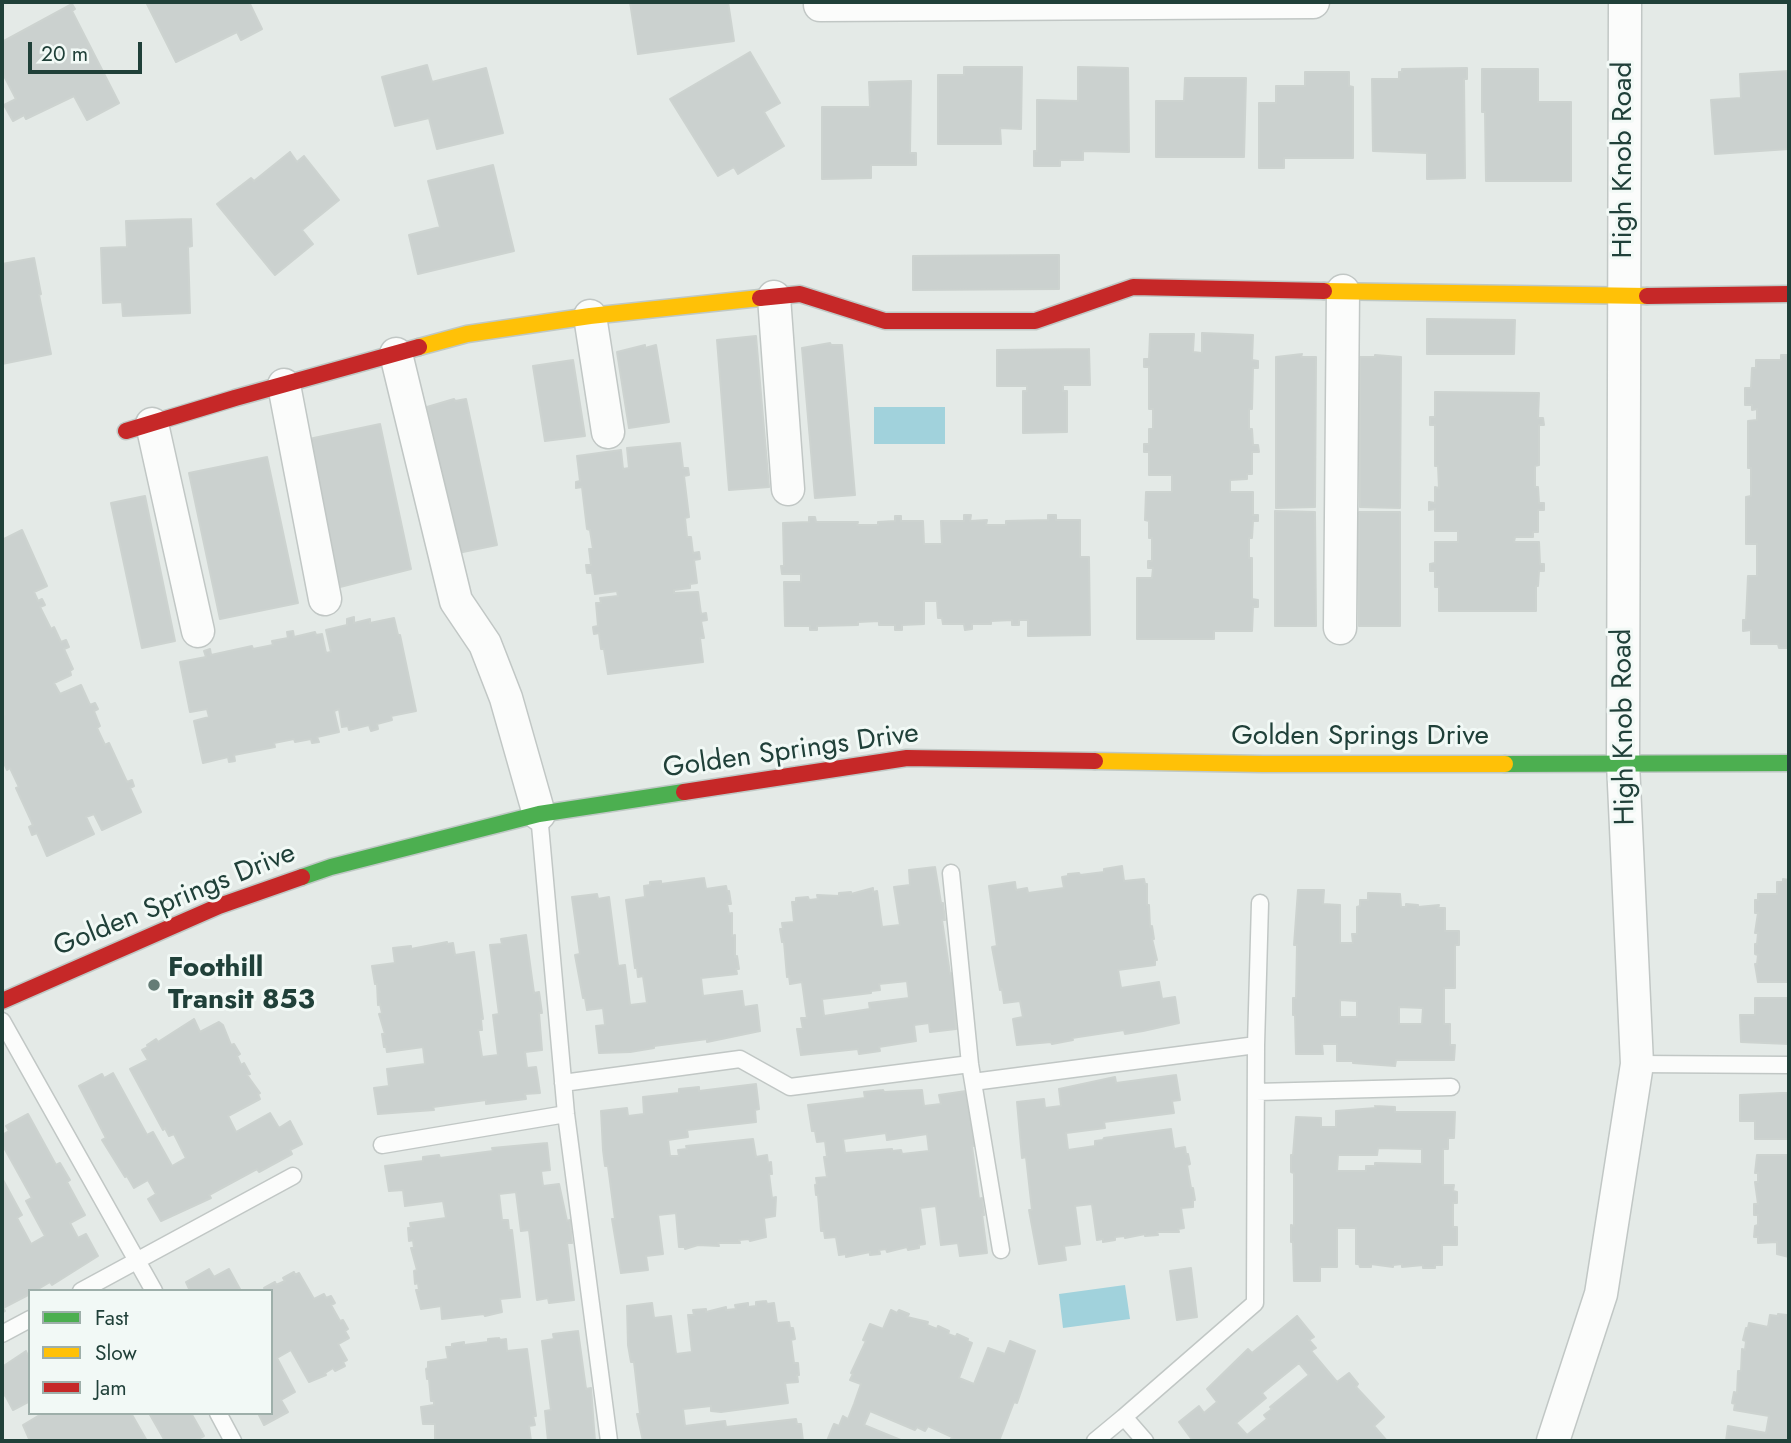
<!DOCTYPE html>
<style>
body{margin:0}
#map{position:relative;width:1791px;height:1443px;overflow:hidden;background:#e4eae7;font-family:Jost,sans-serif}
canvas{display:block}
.frame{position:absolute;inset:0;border:4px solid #204039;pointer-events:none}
.legend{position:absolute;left:28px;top:1289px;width:245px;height:126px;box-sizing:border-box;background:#f2f9f6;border:2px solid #9eafaa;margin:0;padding:9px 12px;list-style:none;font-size:21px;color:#204039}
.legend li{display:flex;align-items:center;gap:14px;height:35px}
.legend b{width:35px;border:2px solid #9eafaa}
.scale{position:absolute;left:28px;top:42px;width:114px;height:32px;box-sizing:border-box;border:4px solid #204039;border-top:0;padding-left:9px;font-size:21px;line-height:24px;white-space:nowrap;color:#204039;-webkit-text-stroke:5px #f2f9f6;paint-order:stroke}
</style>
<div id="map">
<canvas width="1791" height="1443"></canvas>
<div class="frame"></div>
<ul class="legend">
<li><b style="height:9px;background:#4caf50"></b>Fast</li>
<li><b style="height:9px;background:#ffc107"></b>Slow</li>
<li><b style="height:9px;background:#c62828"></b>Jam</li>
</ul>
<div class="scale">20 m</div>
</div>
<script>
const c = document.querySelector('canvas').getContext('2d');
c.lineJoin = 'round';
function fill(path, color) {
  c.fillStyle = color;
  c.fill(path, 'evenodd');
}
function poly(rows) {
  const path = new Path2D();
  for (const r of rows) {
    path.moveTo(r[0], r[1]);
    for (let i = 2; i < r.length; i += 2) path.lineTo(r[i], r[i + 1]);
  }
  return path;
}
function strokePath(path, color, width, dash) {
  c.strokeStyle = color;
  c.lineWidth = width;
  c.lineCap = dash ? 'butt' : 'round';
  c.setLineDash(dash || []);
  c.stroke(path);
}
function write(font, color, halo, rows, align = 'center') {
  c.font = font + ' Jost,sans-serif';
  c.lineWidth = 6;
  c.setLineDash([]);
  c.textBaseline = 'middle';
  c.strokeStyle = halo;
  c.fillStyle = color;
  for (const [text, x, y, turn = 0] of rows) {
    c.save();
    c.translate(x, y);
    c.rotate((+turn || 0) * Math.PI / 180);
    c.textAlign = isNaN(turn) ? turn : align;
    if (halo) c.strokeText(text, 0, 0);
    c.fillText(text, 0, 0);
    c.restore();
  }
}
fill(poly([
 [874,407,945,407,945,444,874,444],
 [1125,1285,1130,1319,1063,1328,1059,1294]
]), '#a1d2dc');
const building = poly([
 [146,2,249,2,262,29,241,40,237,32,176,62,146,2],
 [630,2,728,2,734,41,638,54,630,2],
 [72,4,75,9,72,11,119,103,87,120,74,96,26,119,24,115,13,121,4,105,16,99,2,72,2,42,72,4],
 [750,52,780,103,764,112,784,146,738,174,734,167,718,176,670,99,750,52],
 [427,65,432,82,486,68,503,133,437,149,429,118,395,126,382,77,427,65],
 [964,67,1022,67,1021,129,1000,128,1001,144,938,144,938,75,964,75,964,67],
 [1078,67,1128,68,1129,152,1083,151,1083,160,1060,160,1060,166,1034,166,1034,151,1037,151,1037,100,1078,101,1078,67],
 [1467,68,1467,79,1464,79,1465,178,1427,179,1427,153,1373,151,1372,79,1399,79,1399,72,1402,72,1402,69,1467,68],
 [1482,69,1538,69,1538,102,1571,102,1571,181,1486,181,1485,112,1482,112,1482,69],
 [1789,71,1789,149,1715,154,1711,100,1741,98,1740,74,1789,71],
 [1305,72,1349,72,1349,86,1353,87,1353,158,1284,158,1284,168,1259,168,1259,103,1276,103,1276,86,1305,86,1305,72],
 [1185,78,1246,78,1244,157,1156,157,1156,101,1184,101,1185,78],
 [911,81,910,153,916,153,916,165,871,165,871,178,822,179,822,107,870,107,869,82,911,81],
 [290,152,297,162,304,156,339,200,302,230,313,244,275,275,217,204,251,178,254,181,290,152],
 [493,165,514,251,418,274,409,235,440,227,428,181,493,165],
 [191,219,192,246,188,247,190,313,123,316,122,302,103,303,101,248,127,247,126,221,191,219],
 [1059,255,1059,289,913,290,913,256,1059,255],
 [34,258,41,294,39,295,51,354,2,364,2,264,34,258],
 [1427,319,1515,320,1514,354,1427,354,1427,319],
 [1202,333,1253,335,1252,360,1258,361,1258,368,1253,368,1252,409,1249,409,1249,429,1252,429,1253,445,1258,445,1259,452,1252,452,1252,474,1247,474,1247,479,1230,480,1230,492,1253,492,1253,515,1258,515,1258,521,1253,521,1252,538,1249,538,1249,558,1252,558,1252,599,1258,600,1258,607,1253,607,1252,631,1214,631,1214,639,1137,639,1137,578,1152,578,1153,568,1148,568,1148,561,1152,561,1152,538,1149,538,1149,521,1145,520,1146,492,1172,492,1172,475,1149,475,1149,452,1144,452,1144,444,1149,444,1149,429,1153,429,1153,409,1149,409,1149,367,1144,367,1144,359,1149,359,1150,334,1194,334,1193,352,1202,353,1202,333],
 [756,336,769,487,729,490,717,340,756,336],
 [830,343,831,345,842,345,855,495,815,498,802,348,830,343],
 [645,345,645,348,656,345,669,422,629,428,617,352,645,345],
 [1089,349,1090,385,1063,385,1063,391,1067,391,1067,432,1023,433,1023,391,1027,391,1027,386,997,386,997,350,1089,349],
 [1302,354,1301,357,1316,357,1315,507,1276,508,1276,357,1302,354],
 [1375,355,1401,357,1400,508,1360,507,1360,357,1375,357,1375,355],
 [1781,355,1789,355,1789,648,1779,648,1778,644,1751,644,1751,630,1743,631,1743,620,1746,620,1748,576,1757,576,1757,544,1746,544,1746,497,1751,496,1751,468,1748,468,1748,421,1757,420,1757,409,1752,410,1752,405,1745,405,1745,388,1751,388,1752,368,1756,368,1756,360,1781,360,1781,355],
 [573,360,585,436,545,441,533,366,573,360],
 [1435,392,1539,393,1538,418,1543,418,1544,425,1539,425,1539,465,1535,466,1535,487,1538,487,1539,503,1544,503,1544,510,1538,510,1538,532,1533,532,1533,537,1515,537,1514,542,1539,542,1540,564,1544,564,1544,571,1539,571,1538,586,1536,586,1536,611,1439,611,1439,587,1435,587,1435,571,1430,571,1430,564,1435,563,1435,542,1458,542,1458,531,1435,531,1435,509,1429,510,1429,502,1435,503,1435,487,1439,488,1438,466,1435,466,1435,425,1430,425,1430,417,1435,417,1435,392],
 [454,399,455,401,466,399,497,545,458,553,427,407,454,399],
 [380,424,411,569,340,587,309,439,380,424],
 [680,443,683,468,688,468,689,475,684,476,689,517,685,518,687,537,691,537,693,553,699,552,700,559,694,560,697,583,690,584,690,588,674,590,674,593,698,592,701,614,706,613,707,620,701,621,704,638,700,638,703,662,608,674,604,649,601,649,599,633,594,634,593,627,598,626,596,603,601,603,600,598,618,596,617,591,595,594,592,573,587,573,586,565,591,565,589,549,593,549,590,530,587,529,582,487,576,488,576,482,580,481,577,456,621,450,623,469,629,468,627,448,680,443],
 [267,457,298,603,220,619,189,473,267,457],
 [145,496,175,641,142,648,111,503,145,496],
 [1275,511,1315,512,1316,626,1275,626,1275,511],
 [1359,512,1400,512,1400,626,1359,626,1359,512],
 [964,515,971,515,970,521,987,520,986,525,1006,525,1006,521,1048,520,1048,515,1056,515,1056,520,1080,520,1080,557,1089,557,1090,635,1028,636,1028,620,1019,620,1019,625,1012,625,1012,620,991,621,991,624,972,624,972,629,965,630,964,624,943,624,942,618,938,618,937,601,924,601,924,624,902,625,902,630,895,630,895,625,879,625,879,621,858,622,858,625,817,626,817,630,810,630,810,626,785,626,784,582,801,582,801,574,782,574,781,566,784,566,783,523,809,522,809,517,815,517,816,522,858,522,857,525,878,525,878,522,895,521,895,516,901,516,901,521,923,521,924,544,942,544,941,521,964,521,964,515],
 [22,530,47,586,34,592,38,601,42,599,45,605,40,607,51,629,54,627,61,642,66,640,69,647,64,649,73,669,70,671,71,675,54,683,60,694,81,685,90,705,95,703,98,709,94,711,100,726,97,728,105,745,109,743,127,782,132,780,134,786,130,788,141,812,102,830,94,814,86,817,94,834,47,856,37,833,32,835,29,827,33,825,16,788,19,787,10,768,7,770,2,758,2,716,5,714,2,705,2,540,22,530],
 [354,617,354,623,370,619,370,623,394,618,398,635,400,635,416,711,391,716,392,720,377,724,378,729,371,731,369,725,349,730,348,726,342,727,339,709,334,711,339,732,317,737,319,742,312,743,311,739,295,742,294,739,274,743,275,747,234,755,235,761,229,762,228,757,203,763,194,721,209,717,207,709,190,712,180,662,206,657,204,651,210,649,211,655,252,646,253,649,273,645,272,641,288,638,287,632,293,631,294,637,315,632,316,635,322,634,326,653,331,652,326,630,347,625,347,619,354,617],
 [1122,866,1124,881,1144,879,1145,884,1147,884,1147,905,1149,905,1150,927,1152,926,1154,939,1152,939,1157,960,1155,960,1155,965,1118,970,1121,988,1159,982,1162,999,1175,997,1179,1023,1143,1031,1125,1034,1124,1030,1072,1038,1073,1040,1052,1044,1051,1042,1017,1045,1013,1019,1023,1017,1020,1001,1004,1003,1002,989,1000,990,992,947,997,946,989,886,1015,882,1016,890,1027,888,1028,893,1064,888,1062,877,1068,876,1068,874,1079,873,1080,875,1104,872,1104,869,1122,866],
 [935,867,941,903,943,903,945,920,942,920,950,974,952,973,954,988,953,988,956,1029,930,1032,929,1023,914,1025,916,1041,879,1047,880,1051,859,1054,858,1049,801,1055,797,1029,803,1029,801,1018,807,1018,802,982,790,984,789,976,787,977,784,942,782,942,780,929,783,929,782,923,794,922,792,902,796,902,796,898,808,897,809,900,818,899,817,895,839,896,839,893,851,892,851,894,873,888,873,892,877,891,882,927,900,925,894,887,910,885,909,870,935,867],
 [907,981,909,998,869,1003,870,1009,824,1016,822,999,871,993,871,991,880,990,879,984,907,981],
 [704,878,706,889,726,886,727,891,729,891,731,904,727,904,729,914,732,913,732,936,735,935,735,957,737,956,739,969,736,969,737,974,701,978,703,996,742,991,744,1007,757,1005,760,1031,707,1042,707,1039,654,1046,654,1048,630,1052,599,1053,596,1026,605,1025,603,1008,587,1010,585,998,583,998,575,955,580,954,572,897,597,894,598,899,609,897,618,966,625,965,630,1005,647,1003,643,976,638,977,637,968,635,968,626,900,645,897,644,886,650,885,650,882,661,881,661,884,704,878],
 [1783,879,1789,880,1789,982,1758,982,1755,964,1757,964,1758,955,1755,954,1755,944,1757,944,1758,933,1755,933,1758,913,1755,913,1755,900,1758,900,1758,894,1777,894,1777,882,1783,882,1783,879],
 [1298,890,1324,890,1323,904,1340,905,1340,943,1353,943,1352,934,1357,934,1357,907,1360,906,1360,900,1368,900,1368,893,1400,894,1401,907,1406,907,1406,904,1418,905,1418,907,1439,905,1438,908,1445,908,1445,931,1459,931,1459,945,1455,945,1455,988,1444,988,1444,1024,1450,1024,1450,1045,1455,1045,1454,1060,1396,1060,1395,1066,1353,1063,1353,1061,1337,1061,1337,1044,1322,1044,1323,1054,1296,1054,1295,1015,1293,1015,1293,998,1296,998,1297,945,1294,945,1298,890],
 [1340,1000,1357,1001,1357,1017,1340,1017,1340,1000],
 [1399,1007,1423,1008,1422,1024,1399,1024,1399,1007],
 [526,935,534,993,539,992,542,1013,539,1013,542,1050,525,1052,527,1068,536,1067,540,1093,525,1094,526,1099,486,1104,486,1100,433,1107,434,1110,378,1114,374,1088,389,1086,387,1069,425,1064,423,1047,387,1052,386,1046,384,1047,382,1034,385,1034,379,1014,382,1013,380,1004,378,1005,377,984,375,984,372,966,395,963,393,948,411,946,411,949,447,942,447,944,453,943,455,955,474,952,483,1019,481,1019,482,1030,478,1030,482,1057,498,1055,493,1015,499,1014,490,945,502,944,501,939,526,935],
 [1755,998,1789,998,1789,1044,1741,1042,1740,1015,1755,1015,1755,998],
 [194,1019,200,1032,219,1022,223,1025,231,1045,234,1044,240,1054,237,1056,241,1065,244,1063,250,1074,247,1075,260,1093,258,1094,260,1099,228,1116,236,1132,270,1113,279,1128,290,1121,302,1144,290,1150,292,1154,259,1172,257,1169,209,1195,211,1198,161,1221,148,1199,156,1194,148,1180,134,1188,127,1176,125,1177,102,1140,106,1138,79,1086,102,1074,104,1078,113,1073,147,1135,153,1132,172,1166,186,1158,174,1134,169,1136,165,1128,163,1130,130,1069,148,1060,142,1050,148,1047,147,1045,156,1039,158,1042,194,1019],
 [1176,1075,1180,1100,1172,1101,1174,1113,1104,1122,1105,1128,1066,1133,1068,1150,1095,1146,1095,1141,1103,1140,1104,1138,1171,1129,1174,1149,1185,1147,1186,1154,1188,1154,1190,1164,1187,1165,1191,1188,1193,1188,1195,1200,1193,1200,1193,1207,1181,1208,1184,1228,1178,1229,1179,1232,1157,1232,1158,1235,1145,1236,1145,1234,1125,1238,1125,1236,1115,1237,1115,1240,1103,1242,1103,1239,1097,1240,1092,1204,1075,1206,1080,1244,1064,1246,1066,1260,1039,1264,1029,1210,1032,1210,1026,1157,1022,1158,1017,1102,1044,1099,1045,1108,1061,1106,1059,1089,1115,1077,1116,1083,1176,1075],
 [756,1084,759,1109,755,1110,756,1122,687,1130,688,1137,668,1140,670,1156,679,1156,678,1150,687,1149,686,1146,753,1139,756,1157,767,1155,768,1163,771,1162,772,1174,769,1174,772,1198,776,1197,775,1216,764,1218,766,1237,750,1241,749,1239,739,1240,740,1243,718,1243,719,1246,698,1245,685,1249,685,1247,679,1247,676,1213,658,1215,663,1254,646,1256,648,1270,621,1273,612,1219,615,1219,608,1166,605,1166,603,1150,601,1111,627,1108,628,1116,644,1114,643,1097,679,1093,679,1089,699,1087,699,1091,756,1084],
 [883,1090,884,1092,922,1090,924,1106,941,1104,939,1095,966,1091,975,1146,972,1146,979,1199,982,1198,984,1215,982,1214,987,1253,960,1256,958,1243,941,1245,936,1206,920,1208,925,1244,919,1245,919,1248,908,1250,907,1247,887,1252,886,1249,879,1250,880,1254,870,1255,870,1252,846,1257,846,1254,839,1255,836,1237,825,1238,824,1231,821,1231,818,1195,816,1195,815,1185,817,1184,816,1178,827,1177,824,1157,827,1157,825,1141,817,1142,815,1131,812,1131,808,1105,865,1098,864,1092,883,1090],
 [886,1133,887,1140,927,1134,929,1151,902,1154,901,1150,892,1151,892,1149,845,1153,843,1139,886,1133],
 [1781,1093,1789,1093,1789,1139,1755,1139,1755,1121,1740,1121,1740,1095,1781,1093],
 [1375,1106,1395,1107,1395,1112,1455,1112,1454,1138,1448,1138,1448,1149,1443,1149,1443,1185,1454,1185,1453,1191,1457,1192,1457,1203,1453,1203,1453,1227,1457,1227,1457,1245,1442,1245,1442,1265,1435,1265,1435,1268,1423,1268,1423,1265,1402,1267,1402,1264,1393,1265,1393,1267,1371,1264,1371,1267,1360,1267,1359,1264,1356,1264,1356,1228,1337,1228,1337,1267,1320,1267,1320,1281,1294,1281,1293,1242,1291,1242,1291,1225,1294,1226,1294,1173,1291,1172,1291,1155,1293,1155,1296,1117,1321,1118,1321,1127,1336,1127,1336,1111,1376,1108,1375,1106],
 [1378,1148,1422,1149,1422,1164,1375,1163,1375,1166,1366,1166,1366,1171,1337,1171,1338,1155,1377,1155,1378,1148],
 [28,1114,56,1165,60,1163,70,1180,67,1182,85,1215,70,1223,78,1238,86,1234,98,1256,52,1285,50,1282,35,1291,30,1291,30,1294,3,1308,5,1311,2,1313,2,1178,22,1215,17,1218,31,1244,45,1236,26,1201,32,1198,2,1144,2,1135,9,1131,6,1126,28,1114],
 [547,1143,550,1170,541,1171,543,1186,559,1184,567,1221,570,1220,572,1243,567,1243,574,1300,549,1303,548,1298,537,1300,529,1230,521,1231,516,1192,499,1194,502,1220,508,1220,509,1230,512,1230,520,1297,500,1299,502,1312,485,1316,484,1314,442,1319,441,1306,421,1309,416,1290,419,1290,418,1283,415,1284,414,1271,417,1270,411,1248,414,1248,413,1240,409,1241,408,1228,411,1228,410,1223,446,1218,443,1201,405,1206,403,1190,389,1191,385,1166,423,1161,423,1157,439,1155,440,1158,493,1151,492,1148,547,1143],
 [1757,1155,1789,1155,1789,1257,1777,1254,1777,1242,1758,1243,1758,1237,1754,1237,1755,1226,1758,1225,1758,1215,1754,1215,1754,1204,1758,1204,1755,1182,1758,1182,1758,1173,1755,1173,1757,1155],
 [1191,1268,1197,1317,1177,1320,1170,1271,1191,1268],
 [209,1269,214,1277,229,1269,241,1291,190,1291,186,1282,209,1269],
 [294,1272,295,1275,299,1273,314,1299,324,1294,326,1298,331,1296,335,1303,331,1305,340,1321,343,1320,348,1329,345,1331,349,1338,338,1344,347,1360,343,1362,345,1366,335,1371,333,1368,325,1373,326,1375,309,1382,291,1350,277,1358,295,1392,281,1400,288,1412,264,1425,258,1413,271,1413,271,1291,266,1291,264,1288,275,1282,276,1285,285,1281,283,1278,294,1272],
 [766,1301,767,1304,774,1303,777,1323,789,1322,790,1328,793,1328,795,1339,791,1340,794,1363,798,1363,799,1375,797,1375,798,1382,785,1383,788,1403,721,1412,711,1411,711,1406,683,1409,685,1426,725,1421,726,1427,796,1419,797,1424,801,1424,803,1441,643,1441,637,1414,640,1414,634,1362,631,1362,628,1345,627,1306,652,1303,654,1318,671,1316,676,1354,692,1352,688,1315,694,1315,693,1310,706,1309,706,1312,726,1307,726,1310,736,1309,735,1305,748,1303,748,1307,756,1306,756,1302,766,1301],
 [891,1310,897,1313,899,1310,909,1314,907,1317,928,1322,927,1325,937,1329,938,1326,949,1331,948,1334,956,1337,957,1334,968,1339,967,1341,972,1343,959,1378,974,1384,988,1348,1005,1354,1010,1341,1035,1351,1017,1403,1014,1402,999,1441,950,1441,952,1437,928,1426,925,1431,917,1427,915,1430,870,1411,864,1425,903,1441,827,1441,834,1424,839,1426,843,1416,848,1419,854,1404,861,1384,850,1380,853,1374,851,1373,866,1341,863,1340,870,1324,883,1329,891,1310],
 [1778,1314,1787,1315,1787,1319,1789,1319,1789,1441,1726,1441,1728,1426,1766,1433,1769,1416,1734,1410,1735,1404,1732,1403,1734,1392,1737,1393,1738,1371,1741,1371,1742,1349,1745,1350,1746,1341,1743,1340,1746,1328,1748,1328,1749,1323,1768,1327,1770,1315,1778,1316,1778,1314],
 [1297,1316,1314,1337,1309,1340,1316,1348,1311,1351,1337,1382,1349,1373,1358,1384,1356,1387,1384,1417,1374,1426,1387,1441,1193,1441,1179,1422,1199,1406,1204,1413,1217,1402,1207,1389,1248,1349,1252,1353,1297,1316],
 [1299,1363,1309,1375,1270,1407,1272,1409,1264,1415,1267,1419,1247,1435,1236,1423,1266,1398,1262,1393,1299,1363],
 [578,1331,586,1389,591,1388,595,1441,548,1441,545,1411,551,1410,542,1341,554,1339,553,1334,578,1331],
 [499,1338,500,1340,506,1339,507,1351,527,1349,536,1416,533,1416,535,1425,529,1426,531,1441,435,1441,435,1424,423,1424,421,1407,434,1405,434,1401,431,1401,429,1379,427,1379,426,1369,428,1368,428,1362,448,1359,446,1347,452,1347,452,1344,464,1342,464,1345,488,1342,488,1339,499,1338],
 [26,1351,27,1354,30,1353,30,1401,13,1410,5,1395,2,1397,2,1367,26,1351],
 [43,1413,131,1413,147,1441,30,1441,23,1425,43,1413],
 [149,1413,191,1413,204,1436,194,1441,165,1441,149,1413]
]);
fill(building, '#cbd1cf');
strokePath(building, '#cdd3d0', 2);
const lane = poly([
 [539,814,566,1114,609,1441],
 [951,873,970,1064,1001,1250],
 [2,1021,154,1291],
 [1637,1064,1789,1065],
 [973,1082,1256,1045],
 [563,1083,740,1059,790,1087,970,1064],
 [1256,1092,1451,1087],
 [382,1145,566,1114],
 [81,1291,293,1176],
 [2,1334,30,1319],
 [218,1413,233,1441],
 [1095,1441,1124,1417],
 [1145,1441,1124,1417,1255,1303,1256,1045,1260,903]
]);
const street = poly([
 [820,5,1313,2],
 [774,297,788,489],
 [590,316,608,432],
 [396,354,456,601,485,644,506,698,539,814],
 [284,385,325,599],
 [152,424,198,631],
 [1340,628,1343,291],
 [1553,1441,1601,1294,1637,1064,1623,763,1625,2]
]);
const fast = poly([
 [1505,764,1789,763],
 [302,877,331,867,539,814,684,792]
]);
const slow = poly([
 [1324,291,1647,296],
 [419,347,467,334,590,316,760,298],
 [1095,761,1263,764,1505,764]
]);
const jam = poly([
 [1647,296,1789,294],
 [760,298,800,294,885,321,1035,321,1133,287,1324,291],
 [126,431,235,398,419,347],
 [684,792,907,758,1095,761],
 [2,1001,219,906,302,877]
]);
strokePath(lane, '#c1c7c5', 19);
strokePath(street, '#c1c7c5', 35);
strokePath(fast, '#bfc8c5', 19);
strokePath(slow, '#bfc8c5', 19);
strokePath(jam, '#bfc8c5', 19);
strokePath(lane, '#fbfcfb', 16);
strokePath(street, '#fbfcfb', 32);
strokePath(fast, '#4caf50', 16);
strokePath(slow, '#ffc107', 16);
strokePath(jam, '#c62828', 16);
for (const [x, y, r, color] of [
 [154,985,7,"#657c76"]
]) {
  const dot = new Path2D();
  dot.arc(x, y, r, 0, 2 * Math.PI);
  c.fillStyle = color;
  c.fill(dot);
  strokePath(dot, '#f2f9f6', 2.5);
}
write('28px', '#204039', '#f2f9f6', [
 ["High Knob Road",1624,160,-90],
 ["High Knob Road",1625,727,-91],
 ["Golden Springs Drive",1360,737],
 ["Golden Springs Drive",791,752,-8],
 ["Golden Springs Drive",175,901,-22]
]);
write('bold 28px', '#204039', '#f2f9f6', [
 ["Foothill",168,969],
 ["Transit 853",168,1001]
], 'left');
</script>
